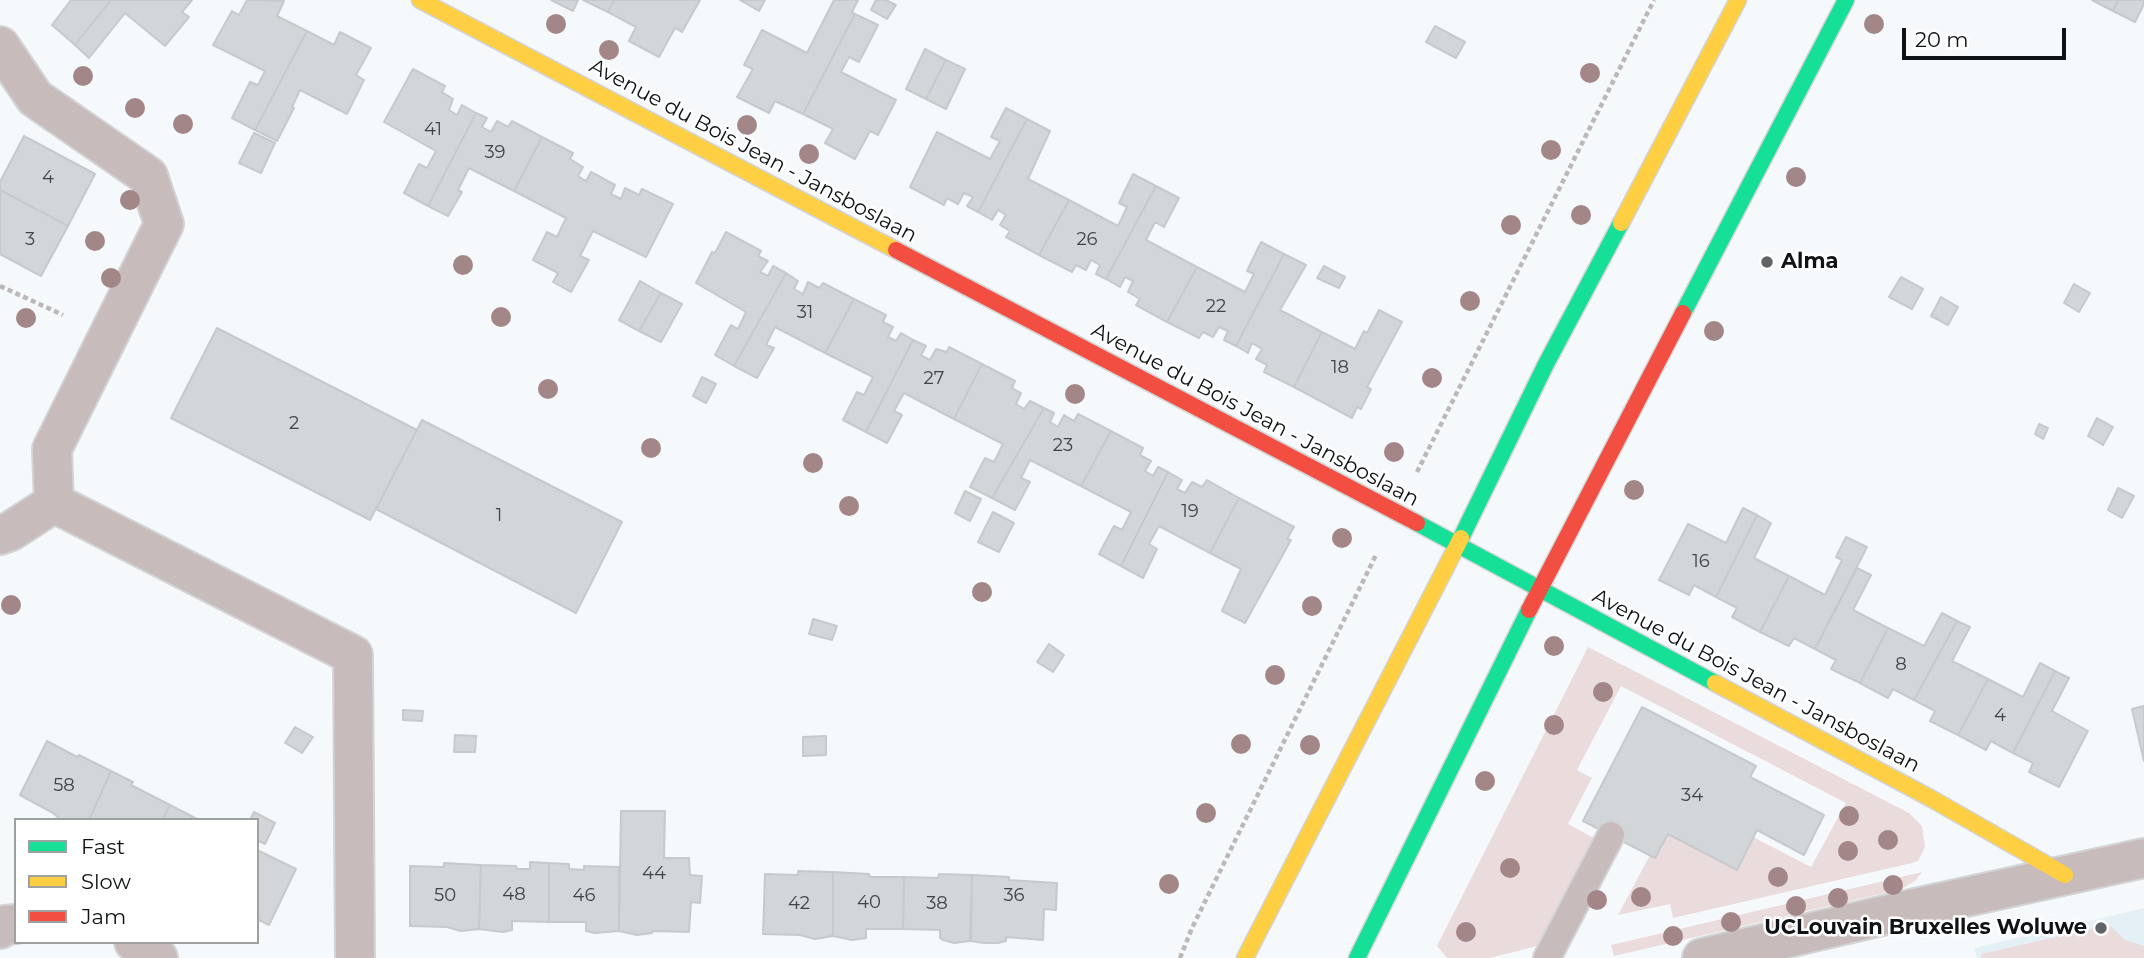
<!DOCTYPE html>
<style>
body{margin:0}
#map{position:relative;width:2144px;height:958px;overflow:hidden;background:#f6f9fb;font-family:Montserrat,sans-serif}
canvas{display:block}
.legend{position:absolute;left:14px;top:818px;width:245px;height:126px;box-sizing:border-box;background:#fff;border:2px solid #9fa1a1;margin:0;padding:9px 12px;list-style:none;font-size:21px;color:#0f1315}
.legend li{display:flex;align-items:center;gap:14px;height:35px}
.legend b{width:35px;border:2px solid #9fa1a1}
.scale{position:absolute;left:1902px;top:28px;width:164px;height:32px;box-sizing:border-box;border:4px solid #0f1315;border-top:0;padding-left:9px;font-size:21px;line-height:24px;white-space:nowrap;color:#0f1315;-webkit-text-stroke:5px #fff;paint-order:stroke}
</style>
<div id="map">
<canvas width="2144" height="958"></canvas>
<ul class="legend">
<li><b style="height:9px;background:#16e098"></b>Fast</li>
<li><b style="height:9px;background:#ffcf43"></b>Slow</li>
<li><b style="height:9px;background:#f24e42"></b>Jam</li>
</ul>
<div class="scale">20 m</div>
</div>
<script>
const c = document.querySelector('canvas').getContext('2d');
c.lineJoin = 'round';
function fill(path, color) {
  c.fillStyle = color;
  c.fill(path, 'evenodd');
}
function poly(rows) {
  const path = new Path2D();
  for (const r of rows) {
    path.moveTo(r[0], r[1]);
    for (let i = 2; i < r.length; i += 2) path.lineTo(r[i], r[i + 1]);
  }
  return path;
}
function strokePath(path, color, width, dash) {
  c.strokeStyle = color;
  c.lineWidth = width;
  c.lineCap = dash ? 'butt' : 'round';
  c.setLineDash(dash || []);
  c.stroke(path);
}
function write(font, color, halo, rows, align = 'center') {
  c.font = font + ' Montserrat,sans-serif';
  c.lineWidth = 5;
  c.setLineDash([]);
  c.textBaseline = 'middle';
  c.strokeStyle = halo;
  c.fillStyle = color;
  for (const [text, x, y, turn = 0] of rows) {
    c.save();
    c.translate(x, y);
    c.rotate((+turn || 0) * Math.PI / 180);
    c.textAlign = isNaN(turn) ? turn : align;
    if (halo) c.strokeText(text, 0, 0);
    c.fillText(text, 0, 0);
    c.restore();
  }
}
fill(poly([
 [2144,908,2144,958,1977,958,1974,948]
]), '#e4f0f5');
fill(poly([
 [1588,647,1909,813,1922,826,1925,847,1918,861,1912,863,1673,918,1670,904,1618,915,1650,855,1668,834,1753,837,1811,867,1846,803,1621,686,1577,770,1592,778,1568,824,1594,838,1537,946,1490,958,1447,958,1437,946],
 [1922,872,1916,880,1902,889,1614,956,1611,945],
 [2109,925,2125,940,2144,946,2144,958,1982,958,1981,954]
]), '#eadcdc');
const building = poly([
 [71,0,111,0,75,45,52,25,71,0],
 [111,0,192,0,182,12,189,17,165,46,125,13,89,58,75,45,111,0],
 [247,0,284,1,277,16,307,31,255,130,232,118,250,82,258,85,265,71,213,45,232,11,239,15,247,0],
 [551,0,578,0,573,11,551,0],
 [583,0,614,0,608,12,583,0],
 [614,0,700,0,682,32,675,28,659,57,629,41,636,27,608,12,614,0],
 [740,0,765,0,759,11,740,0],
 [834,0,858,0,852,12,855,14,803,114,775,101,769,113,737,97,753,69,744,65,762,30,807,53,834,0],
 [876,0,886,0,896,5,887,19,871,10,876,0],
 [2092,0,2118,0,2113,11,2092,0],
 [2118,0,2144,0,2144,4,2135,22,2113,11,2118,0],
 [855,14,878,25,859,62,849,57,841,72,896,100,878,135,870,131,855,159,825,143,833,129,803,114,855,14],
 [1435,26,1465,42,1456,58,1426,42,1435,26],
 [307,31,334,45,340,32,371,48,356,75,364,80,347,114,300,90,292,107,294,108,277,141,255,130,307,31],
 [925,49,946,60,926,99,906,89,925,49],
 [946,60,965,69,946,109,926,99,946,60],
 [413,69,445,86,442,92,453,99,449,110,457,115,462,105,476,113,428,206,404,193,419,164,427,168,436,151,384,122,413,69],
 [1006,108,1027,119,978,212,967,206,973,197,964,193,958,204,947,198,944,205,910,187,937,132,990,159,1000,141,991,137,1006,108],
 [476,113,487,118,482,127,491,132,497,121,508,127,512,121,542,137,514,191,469,168,458,190,462,192,448,216,428,206,476,113],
 [1027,119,1050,131,1028,179,1069,200,1039,255,1006,237,1010,231,1000,225,1006,215,998,210,992,220,978,212,1027,119],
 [254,133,275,143,261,173,239,163,254,133],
 [24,136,95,174,68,226,0,190,0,182,24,136],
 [542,137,573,153,570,159,583,167,578,176,586,181,591,172,615,185,611,194,621,199,625,188,639,195,642,189,673,204,646,257,593,231,580,256,589,260,571,292,553,282,558,273,533,260,547,232,557,237,566,218,514,191,542,137],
 [1133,174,1156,186,1106,279,1096,274,1100,265,1091,260,1086,270,1076,265,1072,272,1039,255,1069,200,1118,226,1127,207,1119,203,1133,174],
 [1156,186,1179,198,1164,227,1155,222,1146,240,1197,267,1167,322,1136,305,1140,299,1128,292,1133,281,1125,277,1120,287,1106,279,1156,186],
 [0,190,68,226,41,276,0,254,0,190],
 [726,232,761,251,758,256,768,261,760,272,768,276,773,266,786,273,734,366,715,355,731,325,738,329,746,312,696,283,712,252,715,253,726,232],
 [1261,242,1284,254,1236,346,1224,340,1228,331,1219,327,1213,337,1203,332,1199,338,1167,322,1197,267,1245,292,1254,274,1247,271,1261,242],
 [1284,254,1306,265,1280,310,1322,332,1294,387,1264,372,1267,365,1256,359,1262,349,1252,343,1248,353,1236,346,1284,254],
 [1324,266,1345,277,1339,288,1317,278,1324,266],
 [786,273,798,281,794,289,803,294,808,282,819,288,823,283,854,299,825,353,775,327,766,345,774,348,757,378,734,366,786,273],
 [1901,277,1923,289,1912,309,1889,297,1901,277],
 [640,281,661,293,639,331,619,320,640,281],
 [2074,284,2090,293,2079,312,2064,303,2074,284],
 [661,293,682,304,661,342,639,331,661,293],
 [1941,297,1958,307,1948,325,1931,316,1941,297],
 [854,299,886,315,883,322,893,327,888,337,896,341,901,333,913,340,866,432,843,420,857,392,864,395,873,377,825,353,854,299],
 [1379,310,1402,322,1367,387,1371,389,1361,409,1357,407,1352,418,1294,387,1322,332,1355,349,1364,331,1367,333,1379,310],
 [217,328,417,430,370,520,171,418,217,328],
 [913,340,926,346,921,355,930,360,936,349,947,352,949,347,982,364,954,419,904,393,894,411,902,415,887,443,866,432,913,340],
 [982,364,1015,381,1012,388,1021,393,1016,404,1024,409,1030,401,1044,408,992,498,970,487,985,458,994,462,1003,444,954,419,982,364],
 [702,377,716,384,706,403,693,396,702,377],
 [1044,408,1054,413,1050,422,1058,427,1064,415,1074,421,1078,414,1111,431,1081,486,1030,460,1021,478,1030,482,1015,510,992,498,1044,408],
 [2097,418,2113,427,2103,445,2088,436,2097,418],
 [422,420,622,522,576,613,376,509,422,420],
 [2039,424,2048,428,2043,439,2035,434,2039,424],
 [1111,431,1143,448,1140,455,1151,461,1145,471,1153,476,1158,467,1168,472,1121,566,1099,554,1114,526,1122,530,1131,512,1081,486,1111,431],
 [1168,472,1182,480,1177,489,1185,493,1192,482,1202,487,1207,480,1239,498,1210,553,1159,526,1149,544,1157,549,1143,578,1121,566,1168,472],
 [2118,488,2134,496,2122,518,2108,510,2118,488],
 [965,491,981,499,970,521,955,513,965,491],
 [1239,498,1294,527,1287,539,1291,540,1245,623,1222,611,1241,569,1210,553,1239,498],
 [1743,508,1757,515,1716,597,1694,585,1689,595,1659,580,1688,524,1726,543,1743,508],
 [993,512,1014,523,999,552,978,542,993,512],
 [1757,515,1771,523,1754,558,1789,576,1760,632,1732,617,1737,608,1716,597,1757,515],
 [1846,537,1867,547,1815,649,1794,638,1789,646,1760,632,1789,576,1825,595,1842,560,1836,557,1846,537],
 [1857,568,1871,575,1853,610,1888,628,1860,683,1831,669,1836,660,1815,649,1857,568],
 [1942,613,1957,621,1914,700,1893,689,1888,698,1860,683,1888,628,1924,646,1942,613],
 [813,619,837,626,832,640,809,634,813,619],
 [1957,621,1970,627,1952,661,1988,679,1958,735,1930,721,1935,711,1914,700,1957,621],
 [1049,644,1064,655,1053,672,1037,662,1049,644],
 [2040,663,2055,671,2013,753,1991,741,1986,750,1958,735,1988,679,2023,697,2040,663],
 [2055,671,2069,678,2052,711,2088,731,2059,787,2029,772,2033,763,2013,753,2055,671],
 [2144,706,2144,761,2132,709,2144,706],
 [1642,707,1756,766,1750,777,1824,815,1804,855,1757,830,1737,870,1668,834,1655,858,1583,821,1642,707],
 [403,710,423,711,422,721,403,720,403,710],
 [295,727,313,737,302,753,285,743,295,727],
 [455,735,476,736,475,752,454,752,455,735],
 [826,736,826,755,803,756,803,737,826,736],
 [47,741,77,757,79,755,111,771,89,820,61,820,53,813,20,795,47,741],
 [111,771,133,782,131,785,170,805,162,820,89,820,111,771],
 [170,805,199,820,162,820,170,805],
 [621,811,665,811,664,858,689,858,690,875,702,876,700,903,691,902,689,932,653,931,652,933,637,935,619,931,621,811],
 [254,812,275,823,265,844,257,840,257,820,250,820,254,812],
 [257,850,296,869,269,925,257,919,257,850],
 [530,862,549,863,549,922,512,921,512,930,503,932,479,929,481,865,516,866,517,869,530,869,530,862],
 [444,863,481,865,479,929,461,931,447,927,410,926,410,866,444,867,444,863],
 [549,863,569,864,569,869,584,870,584,866,619,867,619,931,595,933,586,931,586,922,549,922,549,863],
 [798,871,833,872,833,936,815,939,800,935,763,934,765,874,798,875,798,871],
 [833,872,869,874,870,877,904,877,903,929,866,929,866,938,852,940,833,936,833,872],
 [939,874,972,875,970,941,954,943,943,940,940,938,940,930,903,929,904,877,938,878,939,874],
 [972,875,1009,877,1009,880,1057,883,1056,910,1044,909,1043,940,1006,937,1006,941,998,943,984,943,971,941,972,875]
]);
fill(building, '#d3d6d8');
strokePath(building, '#c6cacc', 2);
const lane = poly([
 [1547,958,1611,835]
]);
const street = poly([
 [0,46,35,98,148,176,164,224,52,449,54,503],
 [0,535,11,531,54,503,353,655,355,958],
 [0,929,5,925,16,924],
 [134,942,158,958],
 [1702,958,1911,909,2144,858]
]);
const fast = poly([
 [1683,313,1846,0],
 [1417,523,1715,683],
 [1461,538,1546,364,1621,223],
 [1357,958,1529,610]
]);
const slow = poly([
 [420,0,896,250],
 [1621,223,1738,0],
 [1715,683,1932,799,2065,875],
 [1245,958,1461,538]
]);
const jam = poly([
 [896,250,1417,523],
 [1529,610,1683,313]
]);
strokePath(lane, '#d2d4d5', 30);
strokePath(street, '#d2d4d5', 42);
strokePath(fast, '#d2d4d5', 19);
strokePath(slow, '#d2d4d5', 19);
strokePath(jam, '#d2d4d5', 19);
strokePath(poly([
 [0,286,63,315],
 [1417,472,1654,0],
 [1180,958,1192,928,1376,555]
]), '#bcb8b8', 4.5, [5, 3.5]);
strokePath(lane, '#c7bcbb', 26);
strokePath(street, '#c7bcbb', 38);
strokePath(fast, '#16e098', 16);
strokePath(slow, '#ffcf43', 16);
strokePath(jam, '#f24e42', 16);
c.fillStyle = '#a38788';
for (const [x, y] of [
 [556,24],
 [1874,24],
 [609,50],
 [1590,73],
 [83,76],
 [135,108],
 [183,124],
 [747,125],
 [1551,150],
 [809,154],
 [1796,177],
 [130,200],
 [1581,215],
 [1511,225],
 [95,241],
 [463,265],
 [111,278],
 [1470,301],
 [501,317],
 [26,318],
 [1714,331],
 [1432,378],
 [548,389],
 [1075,394],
 [651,448],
 [1394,452],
 [813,463],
 [1634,490],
 [849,506],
 [1342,538],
 [982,592],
 [11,605],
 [1312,606],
 [1554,646],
 [1275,675],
 [1603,692],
 [1554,725],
 [1241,744],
 [1310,745],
 [1485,781],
 [1206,813],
 [1849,816],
 [1888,840],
 [1848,851],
 [1510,868],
 [1778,877],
 [1169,884],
 [1893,885],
 [1641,897],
 [1838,898],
 [1597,900],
 [1796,906],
 [1731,922],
 [1466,932],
 [1673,936]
]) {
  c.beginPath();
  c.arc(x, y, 10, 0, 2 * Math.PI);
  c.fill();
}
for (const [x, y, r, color] of [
 [1767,262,7,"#606466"],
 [2101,928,7,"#606466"]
]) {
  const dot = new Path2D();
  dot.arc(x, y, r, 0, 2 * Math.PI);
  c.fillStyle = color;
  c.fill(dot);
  strokePath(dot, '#fff', 2.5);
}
write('18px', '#404446', null, [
 ["41",433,130],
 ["39",495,153],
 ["4",48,178],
 ["3",30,240],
 ["26",1087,240],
 ["22",1216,307],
 ["31",805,313],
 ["18",1340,368],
 ["27",934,379],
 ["2",294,424],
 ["23",1063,446],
 ["19",1190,512],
 ["1",499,516],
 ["16",1701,562],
 ["8",1901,665],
 ["4",2000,716],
 ["58",64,786],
 ["34",1692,796],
 ["44",654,874],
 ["48",514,895],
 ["50",445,896],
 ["46",584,896],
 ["36",1014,896],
 ["40",869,903],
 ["42",799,904],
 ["38",937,904]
]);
write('21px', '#0f1315', '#fff', [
 ["Avenue du Bois Jean - Jansboslaan",753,151,28],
 ["Avenue du Bois Jean - Jansboslaan",1255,415,28],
 ["Avenue du Bois Jean - Jansboslaan",1756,681,28]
]);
write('bold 21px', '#0f1315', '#fff', [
 ["Alma",1781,262],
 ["UCLouvain Bruxelles Woluwe",2087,928,"right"]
], 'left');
</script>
